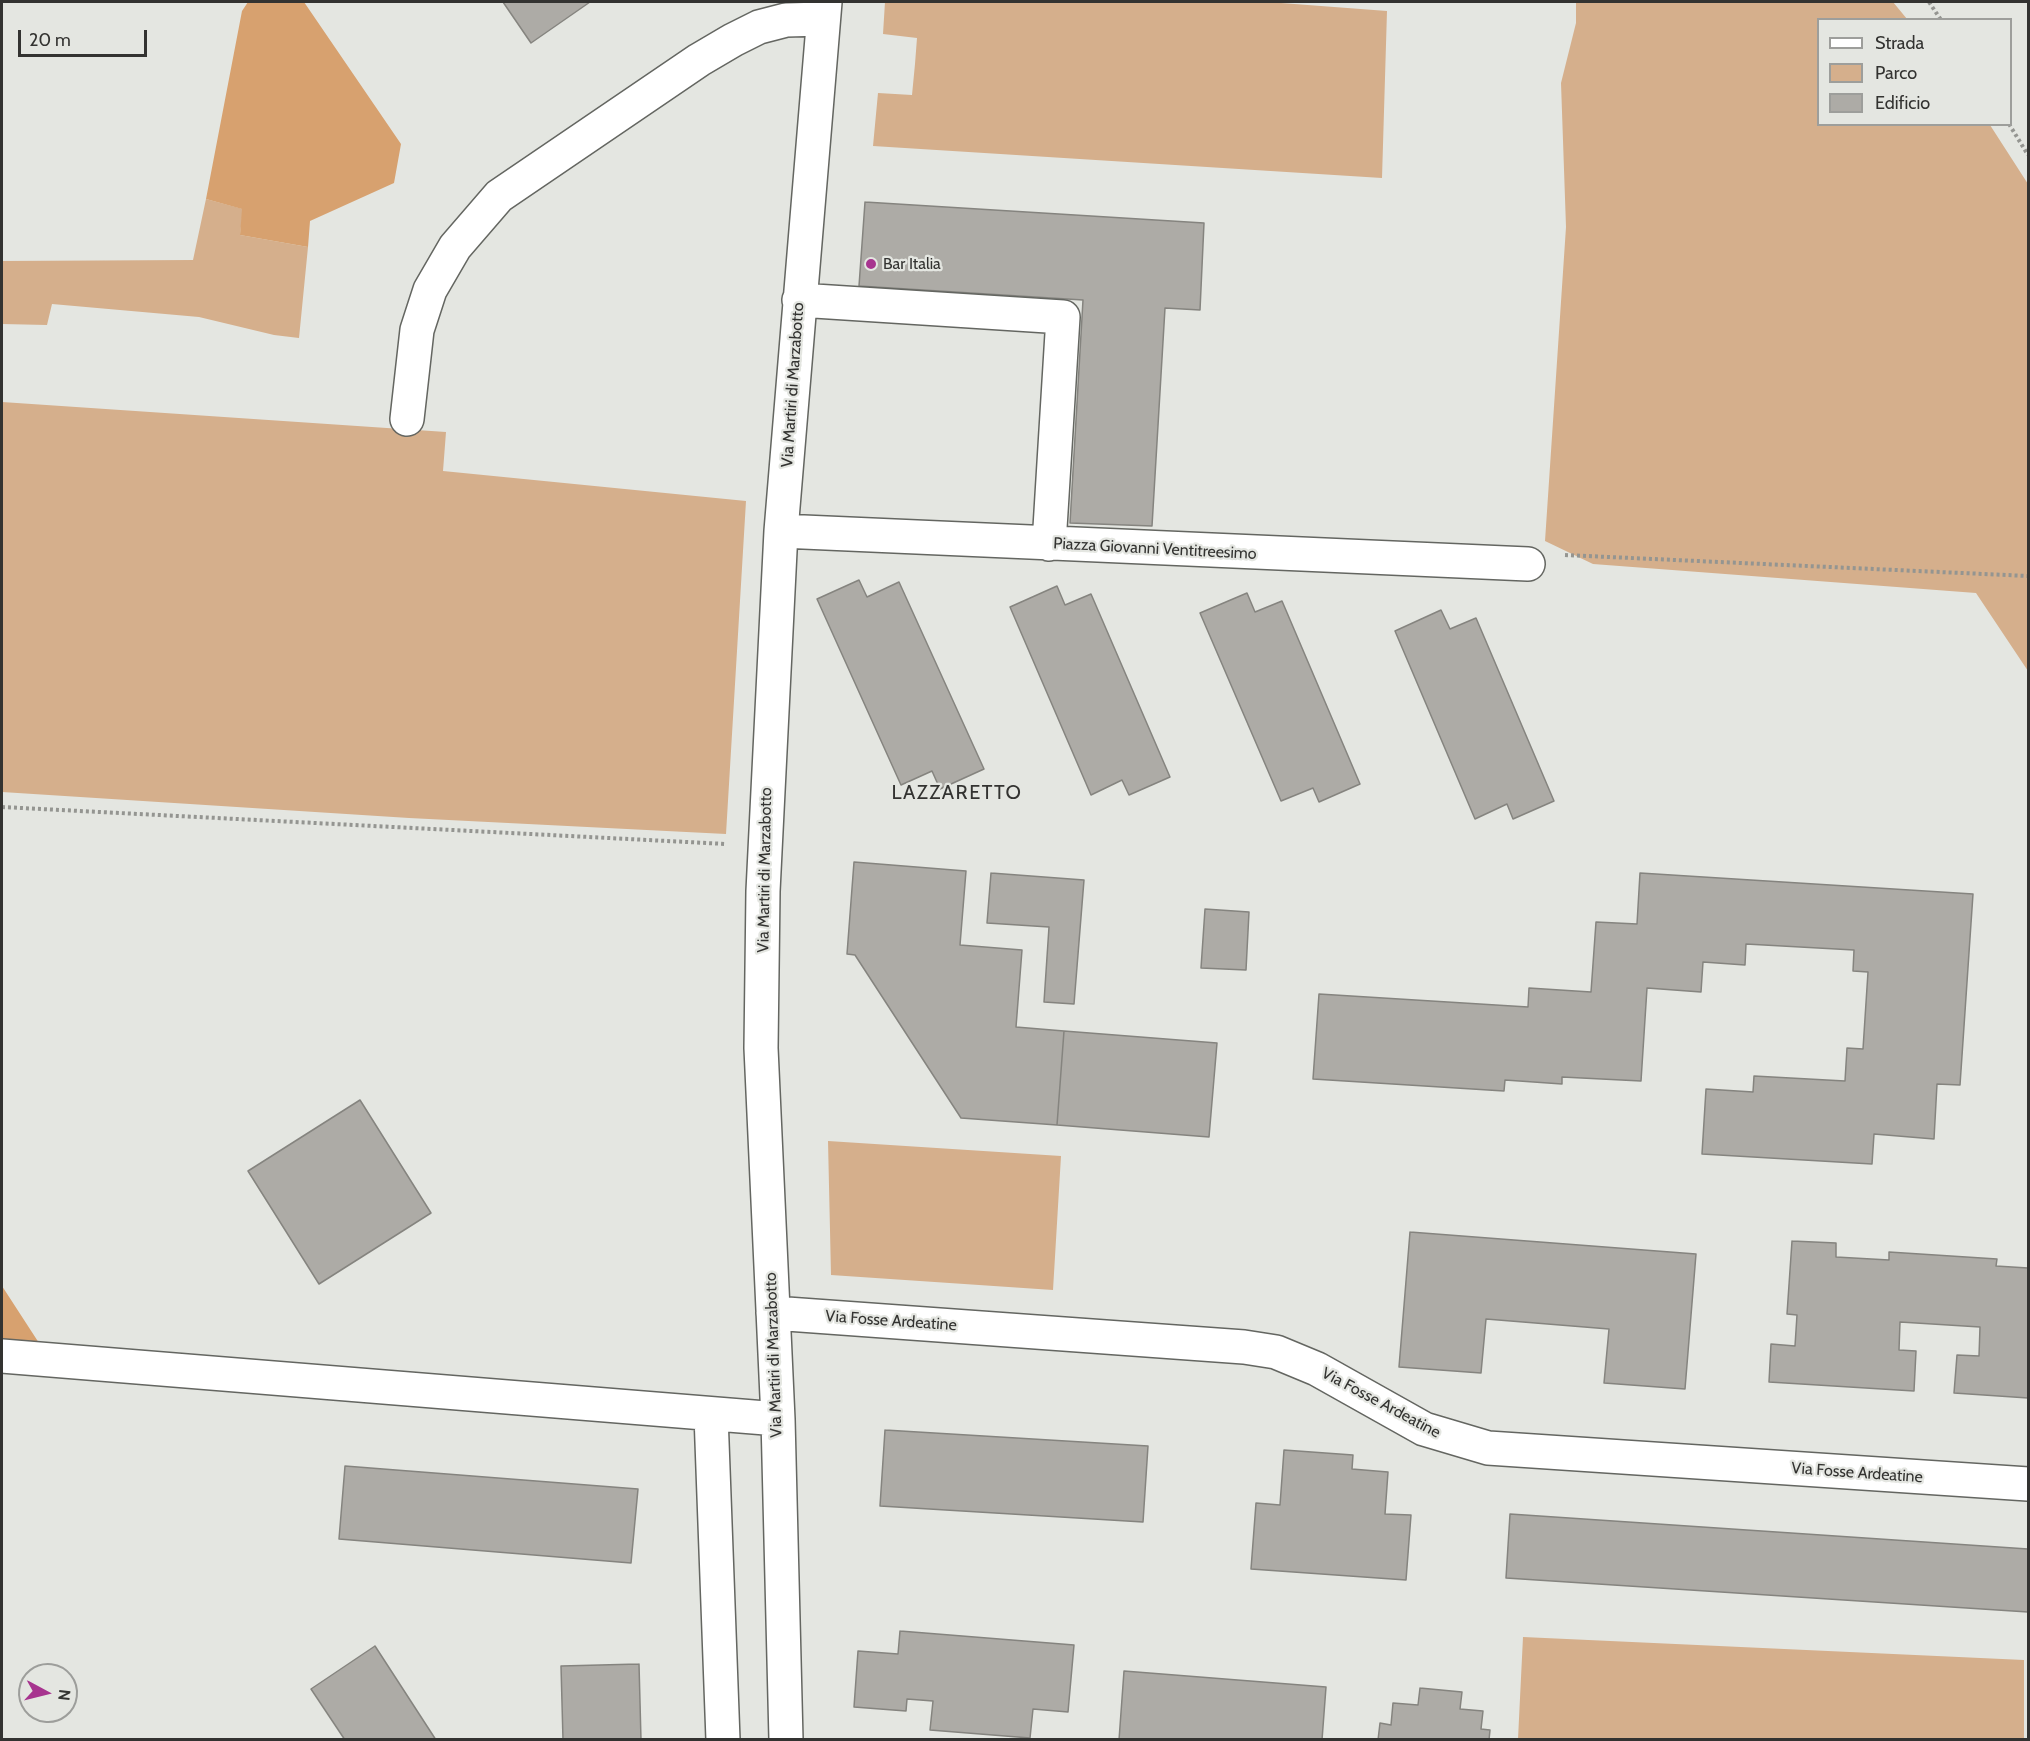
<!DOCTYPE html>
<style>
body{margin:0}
#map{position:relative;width:2030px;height:1741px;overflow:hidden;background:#e4e6e1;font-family:Cabin,sans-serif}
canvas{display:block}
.frame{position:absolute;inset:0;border:3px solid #333331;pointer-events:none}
.legend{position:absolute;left:1817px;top:18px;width:195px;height:108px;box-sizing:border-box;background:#e4e6e1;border:2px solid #9d9e9b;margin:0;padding:8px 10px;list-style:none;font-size:18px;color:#333331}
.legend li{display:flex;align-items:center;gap:12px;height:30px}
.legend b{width:30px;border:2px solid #9d9e9b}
.north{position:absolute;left:18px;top:1663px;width:60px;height:60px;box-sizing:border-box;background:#e4e6e1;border:2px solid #9d9e9b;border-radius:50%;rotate:97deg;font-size:16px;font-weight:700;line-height:24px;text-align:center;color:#333331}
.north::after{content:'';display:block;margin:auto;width:21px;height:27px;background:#a7348f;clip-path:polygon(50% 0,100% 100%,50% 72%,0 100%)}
.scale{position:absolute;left:18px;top:30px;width:129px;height:27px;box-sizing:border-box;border:3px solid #333331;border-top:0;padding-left:8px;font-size:18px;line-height:21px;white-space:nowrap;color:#333331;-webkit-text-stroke:4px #e4e6e1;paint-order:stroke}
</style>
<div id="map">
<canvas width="2030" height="1741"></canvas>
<div class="frame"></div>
<ul class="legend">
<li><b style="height:8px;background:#fff"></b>Strada</li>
<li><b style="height:16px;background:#d5af8c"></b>Parco</li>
<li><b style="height:16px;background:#adaba6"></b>Edificio</li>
</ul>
<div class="north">N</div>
<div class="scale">20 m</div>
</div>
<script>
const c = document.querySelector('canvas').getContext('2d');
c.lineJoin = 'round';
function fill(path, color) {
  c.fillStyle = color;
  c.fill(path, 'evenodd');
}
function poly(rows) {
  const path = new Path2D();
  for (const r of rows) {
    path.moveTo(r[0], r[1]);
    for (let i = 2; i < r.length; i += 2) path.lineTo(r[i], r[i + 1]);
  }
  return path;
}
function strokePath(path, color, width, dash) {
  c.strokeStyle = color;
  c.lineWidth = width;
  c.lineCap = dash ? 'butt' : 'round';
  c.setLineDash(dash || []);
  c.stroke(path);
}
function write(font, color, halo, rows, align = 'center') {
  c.font = font + ' Cabin,sans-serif';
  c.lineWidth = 4.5;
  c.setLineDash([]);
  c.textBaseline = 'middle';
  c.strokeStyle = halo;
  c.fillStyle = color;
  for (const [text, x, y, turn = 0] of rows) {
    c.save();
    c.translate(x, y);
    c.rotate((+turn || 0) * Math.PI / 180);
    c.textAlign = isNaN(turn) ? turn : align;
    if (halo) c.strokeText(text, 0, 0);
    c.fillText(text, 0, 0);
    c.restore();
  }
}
fill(poly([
 [885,2,1268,2,1387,11,1382,178,873,146,878,93,912,95,915,64,917,38,883,34],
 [1576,2,1893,2,1907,19,1818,20,1818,124,1990,125,2028,184,2028,671,1976,593,1593,564,1545,541,1566,227,1561,83,1576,23],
 [206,199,243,209,240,235,308,247,299,338,274,335,199,317,52,304,47,325,2,324,2,261,193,260],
 [2,402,446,432,443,471,746,501,726,834,409,818,2,792],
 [828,1141,1061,1156,1053,1290,831,1275],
 [1523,1637,2024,1660,2024,1739,1518,1739]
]), '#d5af8c');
fill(poly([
 [248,2,304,2,401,144,394,183,310,221,308,247,240,235,242,209,206,199,242,11],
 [2,1286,39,1343,2,1340]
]), '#d7a16f');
const building = poly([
 [503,2,590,2,531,43,503,2],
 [865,202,1204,223,1200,310,1165,308,1152,526,1070,523,1083,300,859,286,865,202],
 [859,580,867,597,899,582,984,769,940,789,932,771,901,785,817,599,859,580],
 [1057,586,1065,605,1091,594,1170,777,1129,795,1122,780,1091,795,1010,607,1057,586],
 [1247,593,1255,612,1282,601,1360,784,1319,802,1313,788,1281,801,1200,613,1247,593],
 [1441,610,1450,629,1476,618,1554,801,1513,819,1507,804,1475,819,1395,631,1441,610],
 [854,862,966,871,960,945,1022,950,1016,1027,1064,1031,1057,1125,961,1118,855,955,847,954,854,862],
 [991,873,1084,880,1074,1004,1044,1002,1049,927,987,923,991,873],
 [1640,873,1973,894,1960,1085,1937,1084,1934,1139,1874,1134,1872,1164,1702,1154,1706,1089,1753,1092,1754,1076,1845,1081,1847,1048,1863,1049,1868,972,1853,971,1854,950,1746,944,1745,965,1703,962,1701,992,1647,988,1641,1081,1562,1077,1562,1084,1505,1080,1504,1091,1313,1079,1319,994,1528,1007,1529,988,1591,992,1596,922,1637,924,1640,873],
 [1205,909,1249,912,1246,970,1201,968,1205,909],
 [1064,1031,1217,1043,1209,1137,1057,1125,1064,1031],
 [360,1100,431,1213,319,1284,248,1171,360,1100],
 [1410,1232,1696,1254,1685,1389,1604,1383,1609,1329,1486,1319,1481,1373,1399,1367,1410,1232],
 [1792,1241,1836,1243,1836,1257,1889,1260,1889,1252,1997,1259,1996,1266,2028,1268,2028,1398,1954,1393,1957,1355,1979,1356,1980,1327,1900,1322,1899,1350,1916,1351,1914,1391,1769,1382,1771,1344,1795,1346,1797,1315,1787,1314,1792,1241],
 [885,1430,1148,1446,1143,1522,880,1506,885,1430],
 [1284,1450,1353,1455,1352,1469,1388,1472,1385,1514,1411,1515,1406,1580,1251,1569,1256,1503,1280,1505,1284,1450],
 [345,1466,638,1489,631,1563,339,1539,345,1466],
 [1510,1514,2028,1549,2028,1612,1506,1578,1510,1514],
 [900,1631,1074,1645,1068,1712,1033,1709,1030,1738,930,1730,933,1701,907,1699,906,1711,854,1707,858,1651,898,1654,900,1631],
 [375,1646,436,1740,345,1740,311,1689,375,1646],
 [639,1664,641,1740,563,1740,561,1666,639,1664],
 [1124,1671,1326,1687,1322,1740,1119,1740,1124,1671],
 [1420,1688,1462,1692,1460,1709,1483,1711,1481,1729,1490,1730,1489,1740,1378,1740,1380,1723,1391,1725,1393,1703,1418,1705,1420,1688]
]);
fill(building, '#adaba6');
strokePath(building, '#85847f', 1.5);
const minor = poly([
 [799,300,1063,317,1049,544],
 [407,419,417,330,430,290,455,247,499,196,699,60,733,40,759,27,786,20,823,19],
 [781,531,1528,564],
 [773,1313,1244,1347,1276,1352,1317,1369,1424,1429,1488,1448,2028,1484],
 [2,1356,778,1419],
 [711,1415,723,1740],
 [786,1740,778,1419,761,1048,763,891,781,531,825,2]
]);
strokePath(minor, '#646661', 36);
strokePath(poly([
 [1929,2,1941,20],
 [2009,124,2028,155],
 [1565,555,2028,576],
 [2,807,726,844]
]), '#949591', 4, [3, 3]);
strokePath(minor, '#fff', 33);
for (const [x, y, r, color] of [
 [871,264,6,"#a7348f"]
]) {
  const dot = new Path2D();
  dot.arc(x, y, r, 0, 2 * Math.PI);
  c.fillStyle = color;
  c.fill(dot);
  strokePath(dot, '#e4e6e1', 2);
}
write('16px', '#333331', '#e4e6e1', [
 ["Bar Italia",883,264]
], 'left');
write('16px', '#333331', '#e4e6e1', [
 ["Via Martiri di Marzabotto",793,385,-86],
 ["Piazza Giovanni Ventitreesimo",1155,549,3],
 ["Via Martiri di Marzabotto",765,870,-89],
 ["Via Fosse Ardeatine",891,1321,4],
 ["Via Martiri di Marzabotto",774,1355,-92],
 ["Via Fosse Ardeatine",1381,1403,28],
 ["Via Fosse Ardeatine",1857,1473,4]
]);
c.letterSpacing = '1.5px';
write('20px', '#333331', '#e4e6e1', [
 ["LAZZARETTO",957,793]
]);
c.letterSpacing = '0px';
</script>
